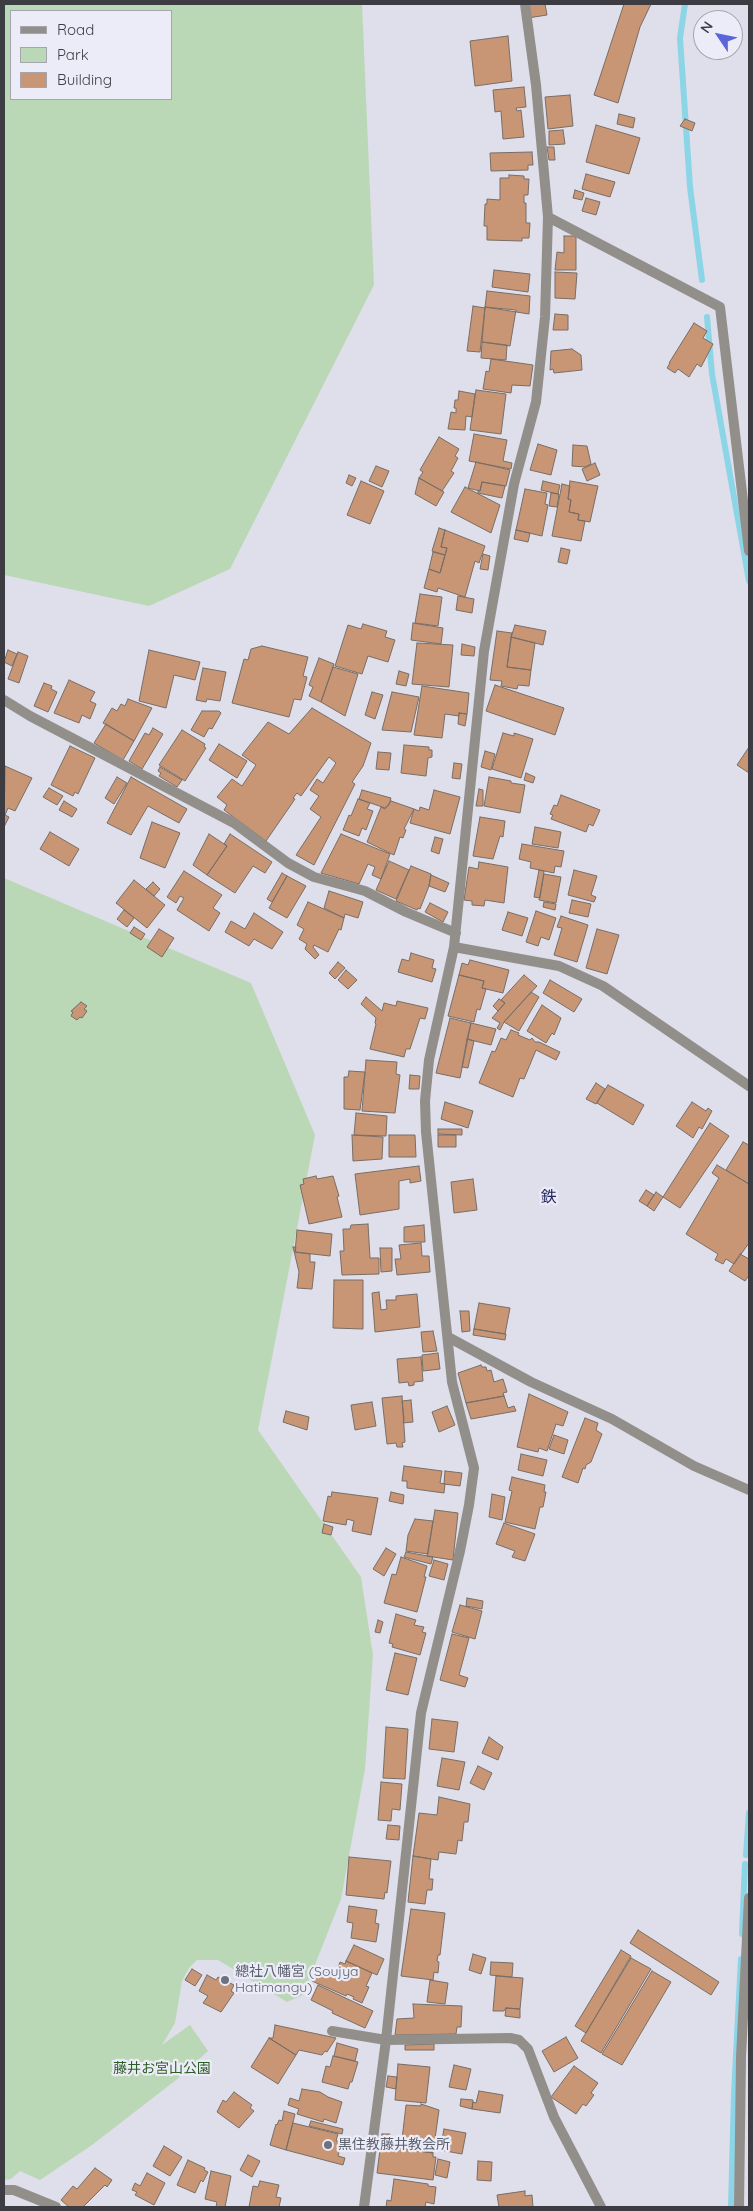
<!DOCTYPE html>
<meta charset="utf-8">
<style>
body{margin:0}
#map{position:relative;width:753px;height:2211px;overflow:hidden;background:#dfdeeb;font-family:Quicksand,sans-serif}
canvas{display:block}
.frame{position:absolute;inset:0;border:5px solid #3d3c42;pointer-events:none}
.legend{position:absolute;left:10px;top:10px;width:162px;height:90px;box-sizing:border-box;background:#ecebf8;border:1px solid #a6a5af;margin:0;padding:6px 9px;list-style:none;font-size:15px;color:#3d3c42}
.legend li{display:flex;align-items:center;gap:10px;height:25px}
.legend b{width:25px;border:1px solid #a6a5af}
.north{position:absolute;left:693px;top:10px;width:50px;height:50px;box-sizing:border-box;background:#ecebf8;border:1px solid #a6a5af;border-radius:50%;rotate:304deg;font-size:14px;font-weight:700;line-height:20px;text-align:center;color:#3d3c42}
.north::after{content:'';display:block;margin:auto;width:18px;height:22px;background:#5c64dc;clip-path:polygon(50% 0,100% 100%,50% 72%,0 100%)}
</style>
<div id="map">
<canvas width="753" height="2211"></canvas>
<div class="frame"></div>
<ul class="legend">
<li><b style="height:6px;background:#928e8a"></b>Road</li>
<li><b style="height:14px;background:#bbd8b6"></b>Park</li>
<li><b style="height:14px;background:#c89674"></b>Building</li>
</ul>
<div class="north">N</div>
</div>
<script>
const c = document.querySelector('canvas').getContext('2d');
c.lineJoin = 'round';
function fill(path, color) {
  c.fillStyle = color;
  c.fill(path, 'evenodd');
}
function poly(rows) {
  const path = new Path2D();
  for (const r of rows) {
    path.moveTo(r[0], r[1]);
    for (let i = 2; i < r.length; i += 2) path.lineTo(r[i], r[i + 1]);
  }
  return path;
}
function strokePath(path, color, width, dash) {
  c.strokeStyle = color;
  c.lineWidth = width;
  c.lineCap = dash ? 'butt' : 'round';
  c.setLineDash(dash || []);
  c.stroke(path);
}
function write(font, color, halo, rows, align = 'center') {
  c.font = font + ' Quicksand,"Noto Sans JP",sans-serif';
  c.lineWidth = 4.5;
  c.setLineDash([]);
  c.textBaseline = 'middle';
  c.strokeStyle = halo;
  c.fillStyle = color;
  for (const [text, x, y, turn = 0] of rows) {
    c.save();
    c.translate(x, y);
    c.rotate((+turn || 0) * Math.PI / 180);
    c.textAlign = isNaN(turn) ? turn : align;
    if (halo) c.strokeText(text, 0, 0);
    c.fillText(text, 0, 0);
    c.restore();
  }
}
fill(poly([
 [4,4,362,4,374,285,230,569,149,606,4,575],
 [11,11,171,11,171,99,11,99],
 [4,878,251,983,315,1135,258,1430,361,1577,373,1655,365,1769,341,1899,303,1995,287,2002,218,1960,197,1960,189,1968,182,1981,175,2023,162,2045,190,2025,208,2051,176,2080,92,2145,40,2180,20,2171,11,2179,4,2180]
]), '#bbd8b6');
strokePath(poly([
 [685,4,680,38,690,187,702,280],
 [707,317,712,374,749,581],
 [746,1855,749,1813],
 [742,1934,745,1864],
 [731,2207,734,2094,741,1959]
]), '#8cd5e6', 6);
const building = poly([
 [526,4,545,4,547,15,528,18,526,4],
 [624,4,651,4,640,27,618,103,594,95,624,4],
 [508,36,512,81,475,86,470,41,508,36],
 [524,87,526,107,516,108,517,111,521,110,524,137,503,139,501,111,495,112,493,90,524,87],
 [570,95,573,126,548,129,545,97,570,95],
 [619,114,635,118,633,128,617,124,619,114],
 [685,119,695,123,692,131,680,126,685,119],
 [596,125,640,138,629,174,586,162,596,125],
 [563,130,565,144,549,145,549,131,563,130],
 [547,147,554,147,555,160,549,160,547,147],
 [532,152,533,165,528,165,528,170,491,171,490,153,532,152],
 [586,174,615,182,610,197,582,189,586,174],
 [509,175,524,176,524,179,529,179,528,195,524,195,524,203,526,203,526,223,530,223,529,238,522,238,522,241,487,240,487,226,484,226,485,204,487,204,487,199,500,200,500,178,509,178,509,175],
 [575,190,584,193,582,200,573,198,575,190],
 [586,198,600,202,596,215,582,211,586,198],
 [564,236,576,236,576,270,555,270,557,252,564,253,564,236],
 [494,270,530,274,528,292,492,287,494,270],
 [555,272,577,273,575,299,555,298,555,272],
 [487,291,530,296,529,314,485,307,487,291],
 [473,306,485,308,480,352,467,351,473,306],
 [485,307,516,310,510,346,482,342,485,307],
 [555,314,568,315,568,330,553,330,555,314],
 [694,323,707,331,703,338,713,344,701,367,697,364,689,377,678,369,675,373,667,368,670,363,669,363,694,323],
 [482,342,507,345,506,360,481,358,482,342],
 [572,349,581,355,582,370,554,373,553,369,550,370,551,351,572,349],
 [491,359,533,365,530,386,512,385,511,393,483,389,486,371,489,372,491,359],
 [476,390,506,394,501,434,470,430,476,390],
 [459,391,475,394,472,417,466,416,465,430,448,429,451,412,456,413,456,408,454,408,455,400,458,400,459,391],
 [474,434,507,440,503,461,512,463,511,469,469,461,474,434],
 [439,437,459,449,455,456,458,458,451,471,454,473,442,491,419,478,423,472,420,470,439,437],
 [538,444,557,450,551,475,530,470,538,444],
 [573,445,587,446,591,464,585,467,572,466,573,445],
 [476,462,510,470,506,486,482,482,480,491,468,488,476,462],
 [595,463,600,475,587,481,582,469,595,463],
 [376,466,389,471,382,487,369,481,376,466],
 [349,475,356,478,352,486,346,483,349,475],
 [419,478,444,492,436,506,415,494,419,478],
 [361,481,384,491,370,524,347,515,361,481],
 [543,481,560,485,558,494,541,490,543,481],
 [570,481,598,486,590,522,578,520,579,514,569,512,571,500,568,499,570,481],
 [482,482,505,486,502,498,478,493,478,490,480,491,482,482],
 [562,484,570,486,568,499,571,500,569,512,579,514,578,520,585,521,581,541,552,536,562,484],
 [465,487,500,505,491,533,451,512,465,487],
 [525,489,547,493,545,504,548,505,542,536,516,530,525,489],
 [551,493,559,494,557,507,549,506,551,493],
 [439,528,445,530,441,547,447,548,445,555,432,551,439,528],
 [445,530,485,546,479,563,475,561,465,597,438,588,437,592,424,588,429,569,440,573,447,548,441,547,445,530],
 [516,530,530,533,528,542,514,539,516,530],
 [561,548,570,550,567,564,558,562,561,548],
 [433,552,445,555,440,573,429,569,433,552],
 [483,554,490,556,488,570,480,569,483,554],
 [420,594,442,597,438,626,415,623,420,594],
 [458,596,474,599,472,613,456,610,458,596],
 [413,623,443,628,441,644,411,640,413,623],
 [363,624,387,631,385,637,395,640,388,662,368,656,362,674,335,666,348,625,361,629,363,624],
 [515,625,546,631,543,645,511,637,515,625],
 [497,631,512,633,507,667,531,670,529,686,518,685,517,689,501,686,502,681,490,680,497,631],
 [511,637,535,643,531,670,507,667,511,637],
 [417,643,453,645,449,687,412,684,417,643],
 [462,644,475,647,474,656,461,655,462,644],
 [262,646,308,657,303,676,307,677,301,700,294,699,289,717,232,703,244,659,248,660,251,649,262,646],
 [8,650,17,654,12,666,4,662,8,650],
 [149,650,200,662,195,680,174,675,166,708,139,701,149,650],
 [18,652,28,656,19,683,8,679,18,652],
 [319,658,334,664,321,702,309,696,313,687,309,685,319,658],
 [333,667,358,674,345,716,321,702,333,667],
 [203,668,226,672,220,701,207,699,206,702,196,700,203,668],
 [399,671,409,674,406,686,396,684,399,671],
 [69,680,95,692,90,701,96,704,90,719,82,715,79,723,54,713,69,680],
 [44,683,52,686,51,689,57,692,48,712,34,706,44,683],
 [495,685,564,708,555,735,486,711,495,685],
 [422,686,469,693,467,714,459,713,459,716,445,714,442,738,414,735,422,686],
 [372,692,383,695,375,719,365,715,372,692],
 [392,692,419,697,411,732,382,730,392,692],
 [128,699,152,708,134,741,103,723,112,708,117,711,121,704,125,706,128,699],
 [312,708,371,743,363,766,352,782,355,784,314,865,296,855,321,817,310,809,319,796,310,790,317,779,323,783,336,763,329,757,301,796,297,793,293,798,295,799,266,841,224,810,227,805,217,797,232,779,242,786,256,765,242,755,268,722,289,734,312,708],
 [202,711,219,711,221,713,212,729,209,728,204,737,191,730,202,711],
 [459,713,467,714,465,726,458,724,459,713],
 [106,724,134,741,123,760,94,743,106,724],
 [153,728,163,734,142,769,129,761,145,733,149,735,153,728],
 [182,730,205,744,204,747,206,748,185,781,159,765,182,730],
 [503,733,514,736,514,733,533,739,521,778,492,769,503,733],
 [219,744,247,761,237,778,209,760,219,744],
 [404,745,429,747,429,750,432,750,432,757,428,758,426,776,401,773,404,745],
 [70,746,95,758,78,794,75,792,73,796,51,785,70,746],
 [749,747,749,773,737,765,749,747],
 [485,751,495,754,491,770,481,767,485,751],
 [378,752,391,753,389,770,376,769,378,752],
 [454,763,462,764,460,779,452,778,454,763],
 [5,766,32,778,15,811,8,808,5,815,9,817,4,827,5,766],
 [160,767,182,780,177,787,159,776,161,773,158,771,160,767],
 [526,773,535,777,533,783,524,780,526,773],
 [117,777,127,783,114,804,105,798,117,777],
 [131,777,187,809,179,823,148,806,131,835,107,823,131,777],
 [489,777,511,781,511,783,525,785,520,813,484,806,489,777],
 [49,788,63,796,57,805,43,797,49,788],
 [479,789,483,790,483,806,476,806,479,789],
 [362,790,391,798,389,805,385,808,359,799,362,790],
 [434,790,460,797,450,834,410,823,414,809,419,811,420,807,429,810,434,790],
 [561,795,600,810,593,826,589,824,586,832,551,819,553,815,550,814,554,805,557,806,561,795],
 [358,799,370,803,367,809,373,811,366,830,362,828,359,836,343,830,349,815,351,816,358,799],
 [64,801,77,809,72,817,59,810,64,801],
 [391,801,414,809,404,829,406,830,403,838,400,837,394,855,367,842,381,807,385,809,391,801],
 [480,817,505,821,503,837,500,836,493,859,473,856,480,817],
 [152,822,180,833,165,868,140,858,152,822],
 [535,827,561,832,558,848,532,844,535,827],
 [50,832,79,849,69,866,40,849,50,832],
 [209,834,227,846,207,875,193,865,209,834],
 [230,834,272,862,265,873,253,866,235,893,207,875,227,846,224,844,230,834],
 [341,834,390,854,381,879,372,875,375,867,368,864,359,884,321,873,341,834],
 [435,837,443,839,439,854,431,851,435,837],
 [522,844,564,851,561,867,555,866,554,873,530,868,531,862,519,859,522,844],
 [389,861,409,870,396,899,376,890,389,861],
 [479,862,508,867,504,903,485,900,484,906,472,905,472,901,464,900,469,867,478,869,479,862],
 [411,866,431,874,429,886,420,909,418,908,417,910,396,901,411,866],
 [539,870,544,871,540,898,534,897,539,870],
 [574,870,597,876,591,895,596,897,594,902,568,895,574,870],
 [184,871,222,895,213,908,220,913,209,931,177,910,184,898,180,896,176,903,167,897,184,871],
 [282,873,287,876,272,902,267,899,282,873],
 [544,874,561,877,556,903,539,900,544,874],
 [431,875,449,883,445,892,429,886,431,875],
 [287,876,306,886,287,918,269,908,287,876],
 [134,880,165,905,147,928,116,903,134,880],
 [153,882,160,889,154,896,146,889,153,882],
 [329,891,363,902,358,918,345,914,344,918,324,908,329,891],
 [572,900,591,904,588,917,569,913,572,900],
 [308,902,344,918,341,930,339,929,328,952,314,945,313,947,319,955,315,959,305,949,307,944,299,939,304,929,297,925,308,902],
 [544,902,556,904,555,910,543,907,544,902],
 [430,903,448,912,443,922,425,912,430,903],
 [124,910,134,918,127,927,117,919,124,910],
 [536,911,556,918,549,940,541,937,538,946,526,942,536,911],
 [508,912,528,918,522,936,502,930,508,912],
 [254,913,283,932,272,949,254,939,249,946,225,932,231,921,245,929,254,913],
 [561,916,588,925,577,962,554,955,562,928,557,927,561,916],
 [134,927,145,934,141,940,130,933,134,927],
 [159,929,174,938,162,957,147,947,159,929],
 [597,929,619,935,607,974,586,968,597,929],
 [411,953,434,960,432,968,436,969,432,982,398,972,402,959,409,961,411,953],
 [470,960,509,970,503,993,482,988,484,981,459,975,462,963,468,965,470,960],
 [338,962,345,968,335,979,329,973,338,962],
 [346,970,357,980,348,989,338,980,346,970],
 [459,975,484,981,482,988,486,989,480,1010,477,1009,474,1022,448,1016,459,975],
 [524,975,537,986,504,1022,500,1030,497,1028,500,1023,492,1018,505,1003,501,1000,524,975],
 [550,980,582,999,574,1012,543,993,550,980],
 [531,992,539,997,519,1031,504,1022,531,992],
 [366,997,382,1011,384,1003,396,1006,397,1001,428,1008,425,1019,420,1018,410,1049,406,1049,404,1057,370,1049,376,1024,375,1023,376,1018,361,1004,366,997],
 [499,999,505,1003,498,1011,493,1006,499,999],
 [81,1002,87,1006,84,1009,87,1011,82,1018,80,1017,77,1020,71,1016,73,1012,71,1011,81,1002],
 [542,1005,561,1018,554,1035,552,1033,546,1043,527,1031,542,1005],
 [450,1018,471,1023,460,1078,436,1073,450,1018],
 [471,1023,496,1029,491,1045,467,1039,471,1023],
 [511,1030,519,1033,518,1035,530,1040,532,1038,535,1042,539,1042,560,1052,556,1060,536,1050,524,1079,520,1078,513,1097,479,1083,492,1051,495,1052,501,1038,506,1040,511,1030],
 [467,1039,474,1041,468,1068,462,1067,467,1039],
 [366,1060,397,1062,396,1074,400,1075,395,1113,362,1111,366,1060],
 [349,1071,365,1072,360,1110,344,1109,344,1077,348,1077,349,1071],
 [410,1075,420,1076,419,1089,409,1089,410,1075],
 [596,1083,605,1089,596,1104,586,1099,596,1083],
 [608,1085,644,1105,633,1125,597,1103,608,1085],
 [445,1102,473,1111,468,1128,441,1119,445,1102],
 [692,1102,706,1111,708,1108,712,1111,702,1129,699,1127,693,1138,676,1126,692,1102],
 [356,1113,387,1116,386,1136,354,1135,356,1113],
 [710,1123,729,1136,680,1208,663,1197,710,1123],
 [438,1129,462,1129,462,1135,438,1134,438,1129],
 [352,1135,383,1137,382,1159,353,1161,352,1135],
 [389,1135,415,1135,416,1157,389,1157,389,1135],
 [438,1135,456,1135,456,1147,438,1147,438,1135],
 [743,1142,749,1145,749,1184,726,1170,743,1142],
 [717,1165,749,1184,749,1243,734,1264,726,1259,723,1264,715,1260,718,1254,686,1234,719,1178,712,1173,717,1165],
 [419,1166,421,1181,410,1183,410,1179,399,1181,399,1209,360,1215,355,1174,419,1166],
 [316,1176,317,1179,333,1176,339,1196,337,1197,342,1217,309,1224,300,1185,304,1184,303,1179,316,1176],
 [473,1179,477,1210,454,1213,451,1182,473,1179],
 [646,1190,654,1195,647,1206,639,1201,646,1190],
 [656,1192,663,1197,654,1211,647,1206,656,1192],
 [368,1224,370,1258,379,1258,379,1274,342,1275,340,1251,344,1251,343,1229,350,1229,351,1225,368,1224],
 [424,1225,425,1242,404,1242,404,1227,424,1225],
 [297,1230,332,1234,330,1256,295,1252,297,1230],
 [421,1243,422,1256,429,1256,430,1272,397,1275,395,1259,401,1259,399,1245,421,1243],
 [293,1247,296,1247,295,1252,310,1254,310,1262,315,1262,312,1289,297,1288,299,1272,293,1247],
 [380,1248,392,1248,392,1271,381,1272,380,1248],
 [740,1254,749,1259,749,1275,745,1281,729,1271,740,1254],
 [334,1280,363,1280,363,1329,333,1328,334,1280],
 [379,1292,381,1310,387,1309,386,1300,396,1300,396,1296,417,1294,420,1327,375,1332,372,1293,379,1292],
 [479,1303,510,1308,505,1334,474,1329,479,1303],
 [460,1311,469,1311,470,1331,462,1332,460,1311],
 [474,1329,506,1334,505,1340,473,1335,474,1329],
 [433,1331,437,1351,423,1352,421,1332,433,1331],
 [438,1353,440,1369,423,1371,422,1355,438,1353],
 [421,1357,423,1381,414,1382,414,1385,409,1386,408,1382,399,1383,397,1359,421,1357],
 [481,1365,482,1367,486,1367,487,1371,491,1370,494,1382,503,1379,507,1392,503,1393,504,1396,466,1403,458,1373,481,1365],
 [529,1394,568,1412,563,1426,556,1424,547,1451,539,1448,538,1452,517,1447,529,1394],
 [402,1396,405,1442,402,1443,403,1447,397,1447,396,1443,387,1444,382,1398,402,1396],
 [504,1396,508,1408,514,1406,516,1411,471,1419,466,1403,504,1396],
 [411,1400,413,1422,403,1423,404,1419,402,1401,411,1400],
 [372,1402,376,1426,355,1430,351,1405,372,1402],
 [447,1406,455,1425,439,1432,432,1412,447,1406],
 [286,1411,309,1417,307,1430,283,1422,286,1411],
 [585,1418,598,1423,596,1430,602,1434,591,1462,586,1465,585,1469,583,1468,578,1483,562,1477,585,1418],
 [554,1435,568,1440,564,1454,549,1449,554,1435],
 [521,1454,547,1460,543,1476,518,1470,521,1454],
 [404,1466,442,1471,440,1483,445,1484,444,1493,407,1488,407,1481,402,1481,404,1466],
 [445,1471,462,1473,460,1486,444,1484,445,1471],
 [512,1477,545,1485,544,1492,546,1492,543,1507,540,1507,535,1529,505,1522,512,1491,509,1490,512,1477],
 [332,1492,378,1498,371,1535,352,1531,354,1521,347,1519,346,1525,323,1521,328,1496,331,1497,332,1492],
 [391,1492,404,1495,403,1504,389,1501,391,1492],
 [492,1494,505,1497,502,1520,489,1517,492,1494],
 [435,1510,458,1513,453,1560,427,1556,435,1510],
 [415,1519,433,1521,428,1554,406,1551,408,1535,415,1519],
 [504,1523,535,1534,525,1561,512,1557,515,1551,496,1544,504,1523],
 [324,1524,333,1527,331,1535,322,1533,324,1524],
 [386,1548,396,1554,384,1576,373,1569,386,1548],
 [406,1552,433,1557,431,1564,404,1557,406,1552],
 [401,1557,427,1566,424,1577,426,1577,417,1612,384,1603,392,1574,396,1575,401,1557],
 [434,1560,448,1564,444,1580,429,1576,434,1560],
 [467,1598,483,1601,482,1609,466,1606,467,1598],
 [460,1605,482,1611,475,1639,452,1632,460,1605],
 [396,1614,416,1620,414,1625,424,1627,422,1632,426,1633,420,1655,392,1647,393,1644,389,1643,396,1614],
 [378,1620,383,1622,380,1633,375,1632,378,1620],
 [452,1634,469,1638,459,1675,468,1678,465,1687,440,1680,452,1634],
 [395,1653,417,1658,408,1695,386,1690,395,1653],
 [432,1719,458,1722,454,1752,429,1749,432,1719],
 [386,1727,408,1729,405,1779,383,1778,386,1727],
 [489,1737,503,1747,498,1760,482,1753,489,1737],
 [442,1758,465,1762,459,1790,437,1786,442,1758],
 [478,1766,492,1773,484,1790,470,1783,478,1766],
 [381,1782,402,1784,400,1810,392,1809,391,1821,378,1820,381,1782],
 [439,1797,470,1804,468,1822,464,1822,462,1841,458,1840,456,1854,439,1852,438,1860,413,1856,419,1813,437,1815,439,1797],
 [388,1825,400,1826,399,1840,386,1839,388,1825],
 [413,1856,431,1859,429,1879,433,1879,432,1890,427,1890,425,1904,408,1902,413,1856],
 [349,1857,391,1861,387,1893,385,1892,384,1899,346,1895,349,1857],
 [349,1906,377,1910,375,1923,379,1924,376,1942,351,1938,353,1923,347,1922,349,1906],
 [411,1909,445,1913,440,1955,438,1955,437,1961,439,1962,438,1973,434,1972,433,1980,401,1976,411,1909],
 [638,1930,719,1982,711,1995,630,1943,638,1930],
 [354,1945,384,1959,377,1975,346,1961,354,1945],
 [621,1950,631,1956,586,2033,575,2026,621,1950],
 [473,1954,486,1958,481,1974,469,1970,473,1954],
 [631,1958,651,1969,601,2053,581,2041,631,1958],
 [346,1961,372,1973,366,1986,369,1987,362,2003,353,1999,354,1997,347,1994,346,1996,312,1981,317,1968,327,1973,329,1970,336,1973,340,1962,345,1964,346,1961],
 [491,1962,513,1963,512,1977,490,1975,491,1962],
 [192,1969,202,1975,195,1986,185,1980,192,1969],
 [652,1971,671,1982,622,2065,602,2054,652,1971],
 [207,1975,216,1980,218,1977,234,1985,231,1991,234,1993,221,2012,203,2003,208,1996,199,1991,207,1975],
 [496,1976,523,1978,520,2009,506,2008,504,2011,493,2011,496,1976],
 [430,1980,448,1983,445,2004,427,2002,430,1980],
 [318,1985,373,2011,365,2028,332,2013,333,2011,311,2000,318,1985],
 [413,2004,462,2006,461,2027,457,2027,456,2034,395,2035,397,2019,414,2018,413,2004],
 [506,2008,520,2009,520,2018,505,2016,506,2008],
 [275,2025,336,2038,327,2052,325,2051,322,2055,299,2050,296,2055,269,2038,273,2038,275,2025],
 [566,2037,578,2058,554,2072,542,2051,566,2037],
 [269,2038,296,2055,278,2084,251,2067,269,2038],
 [337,2043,358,2049,355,2061,334,2056,337,2043],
 [434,2044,434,2050,405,2050,405,2045,434,2044],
 [333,2056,358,2062,352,2082,350,2082,348,2089,322,2082,326,2066,330,2067,333,2056],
 [398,2064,430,2067,426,2103,395,2100,398,2064],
 [454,2065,471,2069,466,2090,449,2087,454,2065],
 [574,2066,598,2083,591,2093,594,2095,586,2106,583,2104,576,2114,551,2097,574,2066],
 [388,2076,397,2077,396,2089,386,2087,388,2076],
 [302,2089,320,2092,328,2097,342,2102,336,2123,324,2119,323,2122,297,2114,299,2109,288,2105,290,2098,299,2101,302,2089],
 [479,2091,503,2095,500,2113,472,2109,473,2102,476,2103,479,2091],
 [234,2092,252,2105,250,2108,254,2111,239,2128,217,2112,223,2100,226,2102,234,2092],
 [461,2099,473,2100,472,2109,460,2106,461,2099],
 [421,2104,439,2110,433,2153,401,2148,406,2105,421,2106,421,2104],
 [284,2111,295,2114,286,2150,270,2145,276,2124,277,2125,279,2120,282,2121,284,2111],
 [311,2121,343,2129,342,2134,309,2126,311,2121],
 [293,2123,338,2134,336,2141,342,2142,338,2156,345,2158,343,2165,286,2150,293,2123],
 [444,2129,466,2133,462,2154,440,2150,444,2129],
 [382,2134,390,2134,388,2147,433,2153,433,2157,436,2157,433,2180,377,2173,382,2134],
 [164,2146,182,2157,170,2176,153,2166,164,2146],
 [248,2155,260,2161,252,2177,240,2170,248,2155],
 [438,2159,450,2162,447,2178,435,2175,438,2159],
 [188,2160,205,2168,204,2170,208,2172,203,2182,201,2180,195,2193,177,2185,188,2160],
 [478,2161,492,2162,491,2181,477,2180,478,2161],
 [95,2168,112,2180,107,2187,105,2185,83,2207,69,2207,61,2200,73,2186,77,2189,95,2168],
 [211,2171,231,2176,225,2207,216,2207,217,2202,205,2199,211,2171],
 [147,2173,165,2183,154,2205,135,2195,137,2192,132,2190,135,2183,140,2186,147,2173],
 [394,2179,428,2184,428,2186,436,2187,434,2204,426,2202,425,2207,386,2207,387,2200,391,2201,394,2179],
 [260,2181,279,2185,276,2197,281,2198,279,2207,249,2207,253,2186,258,2187,260,2181],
 [525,2191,525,2196,532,2195,533,2207,499,2207,497,2195,525,2191]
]);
fill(building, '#c89674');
strokePath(building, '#786d66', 1);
strokePath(poly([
 [548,217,720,307,749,551],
 [4,700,30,716,234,823,288,863,314,877,365,891,406,912,456,933],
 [454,947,559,966,603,986,749,1086],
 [448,1337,531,1382,612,1419,694,1466,749,1490],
 [332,2031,386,2040,510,2038,519,2040,528,2049,554,2117,601,2207],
 [4,2190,14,2190,56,2207],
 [364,2207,386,2040,421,1713,460,1551,469,1505,474,1468,452,1382,426,1132,425,1101,429,1060,454,947,484,651,514,484,536,402,545,317,548,217,536,85,525,4],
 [739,2207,741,2057,749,1898]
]), '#928e8a', 10);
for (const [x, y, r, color] of [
 [225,1980,5,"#6b7280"],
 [328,2145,5,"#6b7280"]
]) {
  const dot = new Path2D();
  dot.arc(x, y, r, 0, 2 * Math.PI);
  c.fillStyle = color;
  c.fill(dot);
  strokePath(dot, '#ecebf8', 2);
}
write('14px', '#5b616d', '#ecebf8', [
 ["總社八幡宮 (Soujya",235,1972],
 ["Hatimangu)",235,1988],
 ["黒住教藤井教会所",338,2145]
], 'left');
write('14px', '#2b5e23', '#ecebf8', [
 ["藤井お宮山公園",162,2069]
]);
write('16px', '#23265f', '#ecebf8', [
 ["鉄",549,1197]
]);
</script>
